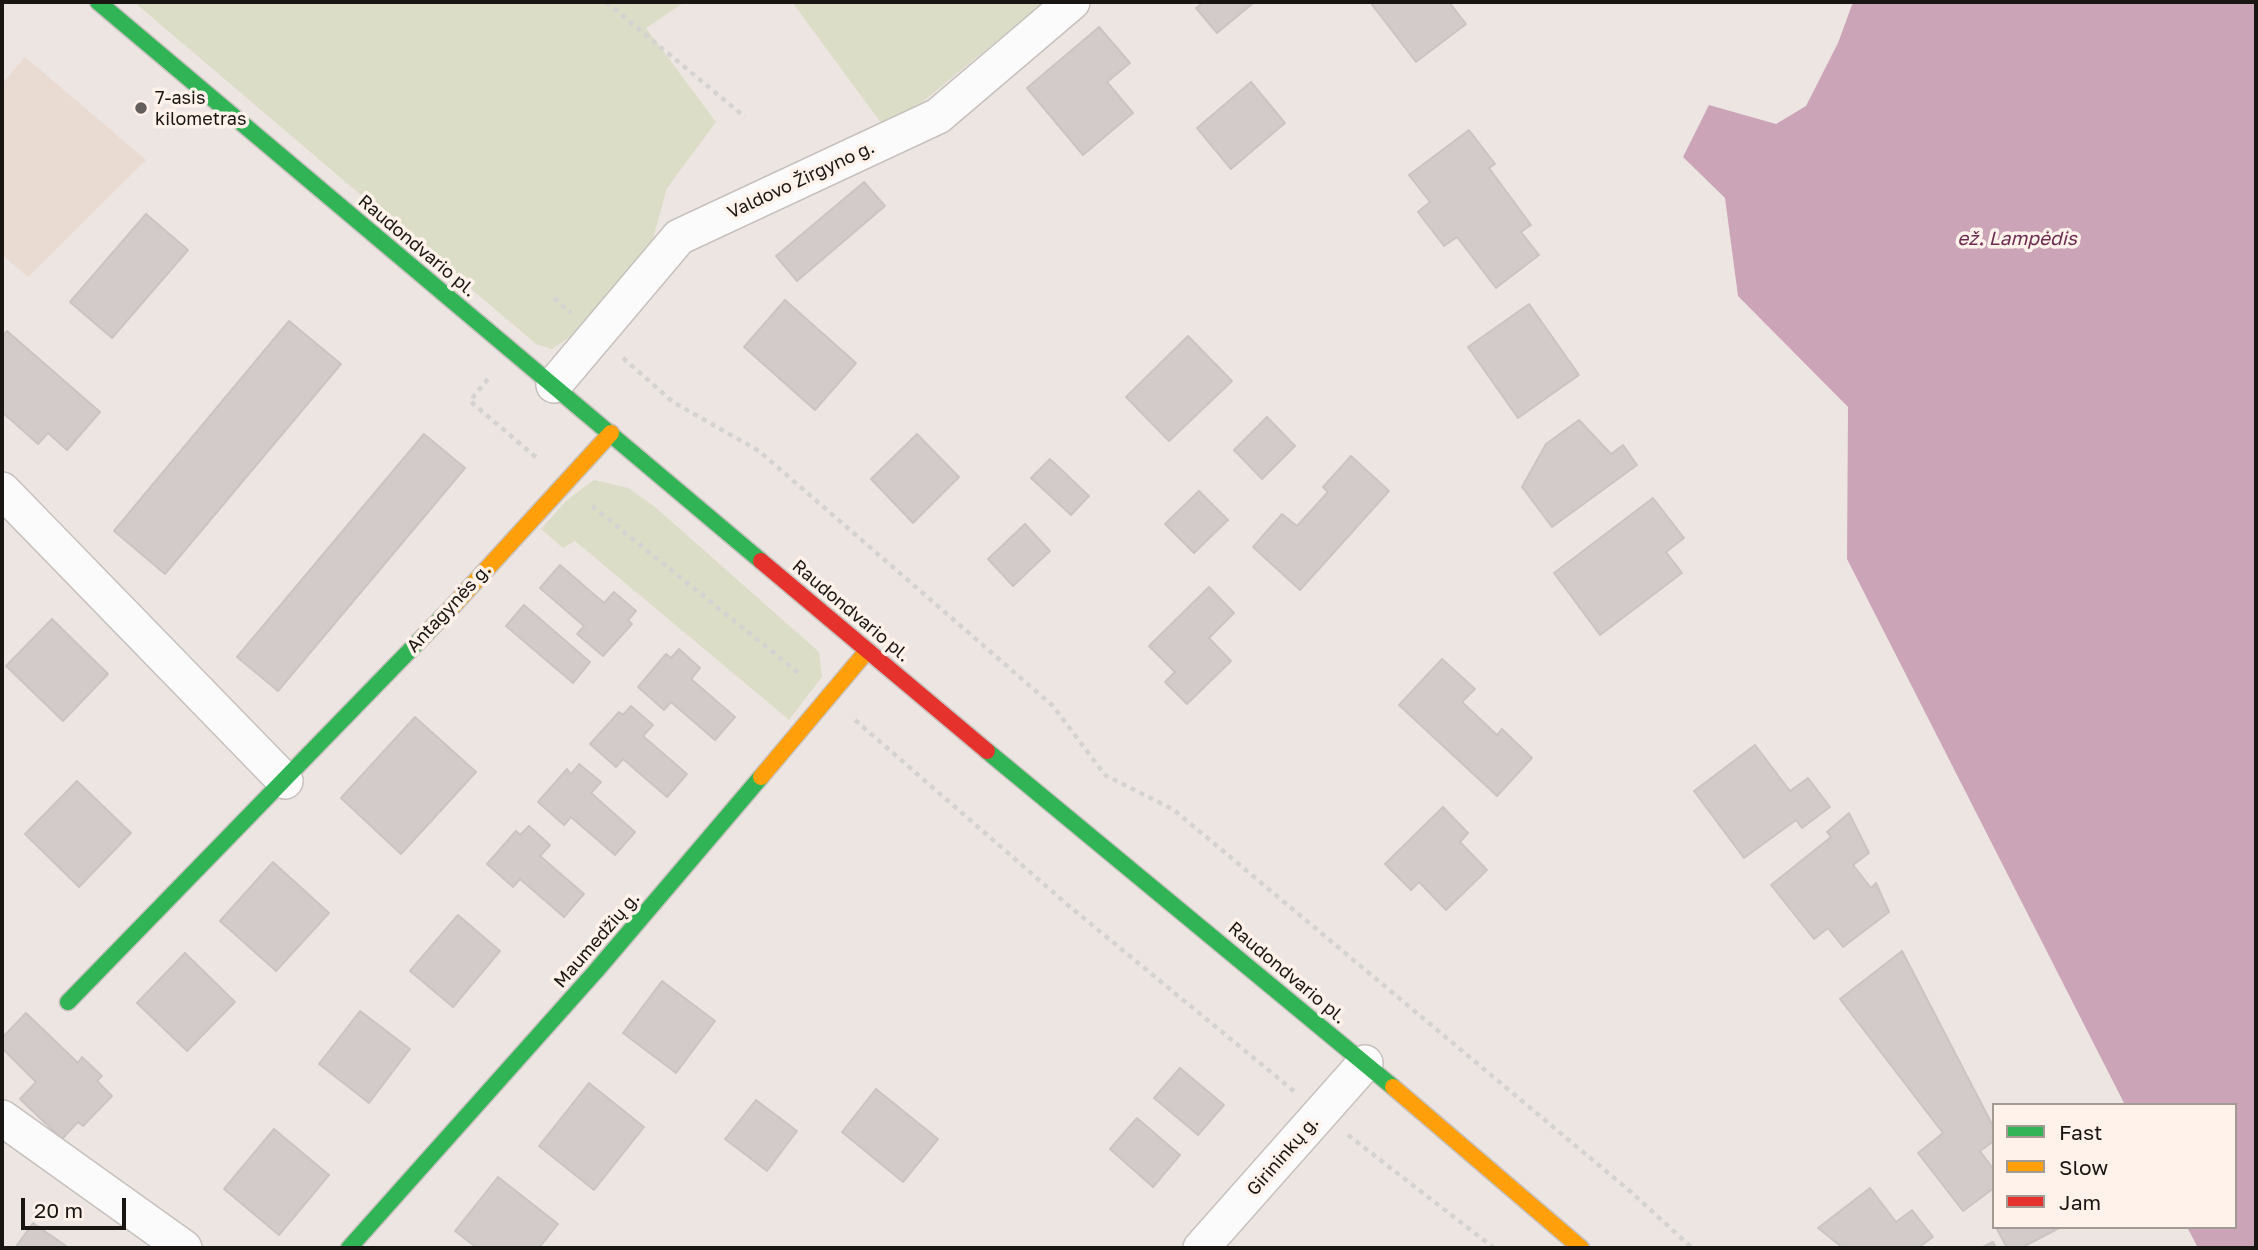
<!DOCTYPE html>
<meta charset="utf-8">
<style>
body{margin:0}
#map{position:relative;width:2258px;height:1250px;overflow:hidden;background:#ede5e2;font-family:"Golos Text",sans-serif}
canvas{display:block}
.frame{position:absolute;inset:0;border:4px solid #191512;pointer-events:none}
.legend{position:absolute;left:1992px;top:1103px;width:245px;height:126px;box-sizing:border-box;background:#fff2ea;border:2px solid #a39a94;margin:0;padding:9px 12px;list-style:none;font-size:21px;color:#191512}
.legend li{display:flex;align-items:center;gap:14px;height:35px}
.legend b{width:35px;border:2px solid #a39a94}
.scale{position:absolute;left:21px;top:1198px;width:105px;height:32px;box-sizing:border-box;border:4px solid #191512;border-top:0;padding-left:9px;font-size:21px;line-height:24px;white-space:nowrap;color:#191512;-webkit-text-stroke:5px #fff2ea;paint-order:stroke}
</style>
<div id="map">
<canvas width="2258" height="1250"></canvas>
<div class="frame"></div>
<ul class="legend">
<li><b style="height:9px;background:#30b455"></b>Fast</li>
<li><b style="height:9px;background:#ff9f0a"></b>Slow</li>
<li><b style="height:9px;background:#e5322d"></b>Jam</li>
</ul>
<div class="scale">20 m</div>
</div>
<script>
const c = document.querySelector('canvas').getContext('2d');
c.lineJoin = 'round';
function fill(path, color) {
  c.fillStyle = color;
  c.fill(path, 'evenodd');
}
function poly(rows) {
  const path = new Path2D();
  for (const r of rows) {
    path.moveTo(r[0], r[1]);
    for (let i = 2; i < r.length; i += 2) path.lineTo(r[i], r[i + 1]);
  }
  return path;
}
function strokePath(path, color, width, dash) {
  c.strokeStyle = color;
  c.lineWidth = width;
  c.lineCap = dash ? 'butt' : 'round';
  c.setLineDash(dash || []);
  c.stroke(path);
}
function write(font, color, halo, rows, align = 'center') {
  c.font = font + ' "Golos Text",sans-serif';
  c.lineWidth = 7;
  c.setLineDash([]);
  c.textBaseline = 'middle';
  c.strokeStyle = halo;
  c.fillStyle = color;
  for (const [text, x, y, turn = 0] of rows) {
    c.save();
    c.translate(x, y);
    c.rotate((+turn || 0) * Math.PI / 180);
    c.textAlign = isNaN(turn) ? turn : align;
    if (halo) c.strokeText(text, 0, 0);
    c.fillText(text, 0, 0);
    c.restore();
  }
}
fill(poly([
 [25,57,146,160,28,277,2,255,2,84]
]), '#e9dad2');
fill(poly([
 [134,2,685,2,646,28,716,122,667,188,650,250,591,323,552,349,536,344],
 [792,2,1044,2,887,131],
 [594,480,628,488,654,506,819,652,822,677,789,720,575,541,563,548,541,529,567,500]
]), '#dcddc7');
fill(poly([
 [1853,2,2256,2,2256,1248,2198,1248,2187,1227,2235,1227,2235,1105,2125,1105,1847,559,1848,407,1738,296,1725,198,1683,157,1709,105,1776,124,1806,106,1838,43]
]), '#cba5b7');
const building = poly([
 [1204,2,1250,2,1252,4,1217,33,1196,8,1204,2],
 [1370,2,1449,2,1466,24,1416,62,1370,2],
 [1099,27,1130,63,1107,82,1133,113,1083,155,1027,88,1099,27],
 [1251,82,1285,123,1231,169,1197,128,1251,82],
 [1469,130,1495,164,1489,168,1531,225,1521,232,1539,255,1496,288,1457,237,1444,246,1418,212,1430,202,1409,175,1469,130],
 [864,182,885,206,797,281,776,256,864,182],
 [146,214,188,250,112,338,70,302,146,214],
 [785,300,856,363,815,410,744,347,785,300],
 [1529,304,1579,375,1518,418,1468,347,1529,304],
 [289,321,341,364,165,574,114,531,289,321],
 [7,331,100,412,67,450,48,433,38,444,2,412,2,336,7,331],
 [1188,336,1232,381,1169,441,1126,397,1188,336],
 [1267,417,1295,446,1262,479,1234,450,1267,417],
 [1579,420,1611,454,1623,445,1637,465,1552,527,1522,487,1546,444,1579,420],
 [424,434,465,468,278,691,237,657,424,434],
 [917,434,959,477,913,523,871,479,917,434],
 [1351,456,1389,491,1300,590,1253,547,1282,514,1297,526,1328,492,1323,487,1351,456],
 [1050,459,1089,496,1071,515,1031,478,1050,459],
 [1199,491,1228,520,1194,553,1165,524,1199,491],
 [1653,498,1684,538,1666,552,1682,573,1600,635,1554,573,1653,498],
 [1025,524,1050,551,1013,586,988,559,1025,524],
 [560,565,604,603,614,592,636,611,628,620,632,624,603,656,577,634,584,626,540,588,560,565],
 [1209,587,1234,613,1209,638,1231,661,1187,704,1165,682,1175,672,1149,646,1209,587],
 [524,605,590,662,573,683,506,626,524,605],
 [52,619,108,674,63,721,6,666,52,619],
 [679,649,700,668,691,679,735,717,715,740,671,702,664,710,638,687,666,654,671,658,679,649],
 [1442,659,1475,689,1462,702,1497,735,1502,729,1532,758,1497,796,1399,705,1442,659],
 [631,706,653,725,643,736,687,774,667,797,623,759,616,767,590,744,619,712,623,715,631,706],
 [415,717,476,772,401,854,341,798,415,717],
 [1755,745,1790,791,1808,778,1830,807,1802,828,1796,820,1744,858,1694,791,1755,745],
 [579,764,601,782,591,793,635,832,615,855,571,817,564,825,538,802,567,769,571,774,579,764],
 [77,781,131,833,79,887,25,834,77,781],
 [1443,807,1468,833,1460,842,1487,870,1446,910,1419,882,1411,890,1385,864,1443,807],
 [1849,813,1869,853,1853,865,1871,888,1876,883,1889,912,1843,947,1828,928,1814,939,1771,885,1831,837,1827,832,1849,813],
 [529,826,550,845,540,856,584,894,564,917,520,879,513,887,487,864,516,831,520,835,529,826],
 [273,862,329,913,276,971,220,921,273,862],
 [458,915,500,951,453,1007,410,971,458,915],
 [1902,951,1994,1128,1994,1141,1980,1151,1994,1170,1994,1188,1963,1211,1918,1153,1943,1133,1840,999,1902,951],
 [185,953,235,1002,187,1051,137,1003,185,953],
 [662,981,715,1021,676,1073,623,1033,662,981],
 [360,1011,410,1049,369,1103,319,1064,360,1011],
 [26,1013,78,1063,82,1057,102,1076,97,1081,112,1096,83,1126,78,1122,62,1139,20,1099,36,1082,2,1048,2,1038,26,1013],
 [1180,1068,1224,1105,1198,1135,1154,1098,1180,1068],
 [589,1083,644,1127,594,1190,539,1146,589,1083],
 [876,1089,938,1139,903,1182,842,1132,876,1089],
 [756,1100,797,1131,767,1171,725,1139,756,1100],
 [1137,1118,1180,1155,1153,1187,1110,1149,1137,1118],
 [274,1129,329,1175,279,1235,224,1189,274,1129],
 [498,1177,558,1224,539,1248,477,1248,455,1231,498,1177],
 [1870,1188,1896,1222,1912,1210,1933,1237,1918,1248,1843,1248,1818,1228,1870,1188],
 [33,1223,69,1248,15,1248,33,1223],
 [1996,1227,2061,1227,2021,1248,2007,1248,1996,1227],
 [1993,1242,1996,1248,1981,1248,1993,1242]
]);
fill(building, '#d2cbca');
strokePath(building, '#cac4c2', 2);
const street = poly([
 [554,385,679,237,938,116,1072,2],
 [2,490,285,781],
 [2,1118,184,1248],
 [1201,1248,1365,1063]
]);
const fast = poly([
 [98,2,761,561],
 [987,751,1393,1087],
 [68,1002,452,607],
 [349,1248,596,971,761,777]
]);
const slow = poly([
 [452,607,611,433],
 [761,777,867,651],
 [1393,1087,1581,1248]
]);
const jam = poly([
 [761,561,987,751]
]);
strokePath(street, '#c7c1be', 38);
strokePath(fast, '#c7c1be', 19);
strokePath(slow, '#c7c1be', 19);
strokePath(jam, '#c7c1be', 19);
strokePath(poly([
 [606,2,745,117],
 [554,298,571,313],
 [623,358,673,402,759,451,1053,706,1105,775,1174,810,1631,1192,1692,1248],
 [488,379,470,401,538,459],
 [592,506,800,674],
 [855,720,1069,906,1295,1092],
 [1348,1135,1494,1248]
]), '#d5d3d2', 4.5, [5, 5]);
strokePath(street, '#fcfbfb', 35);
strokePath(fast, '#30b455', 16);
strokePath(slow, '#ff9f0a', 16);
strokePath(jam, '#e5322d', 16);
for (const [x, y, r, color] of [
 [141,108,7,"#635e5b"]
]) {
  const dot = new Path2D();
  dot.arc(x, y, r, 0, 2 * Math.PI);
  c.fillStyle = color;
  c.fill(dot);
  strokePath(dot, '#fff2ea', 2.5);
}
write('18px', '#191512', '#fff2ea', [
 ["7-asis",155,98],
 ["kilometras",155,119]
], 'left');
write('18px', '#191512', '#fff2ea', [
 ["Valdovo Žirgyno g.",801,180,-25],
 ["Raudondvario pl.",417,246,40],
 ["Antagynės g.",449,608,-47],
 ["Raudondvario pl.",851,611,40],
 ["Maumedžių g.",597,940,-49],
 ["Raudondvario pl.",1287,973,40],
 ["Girininkų g.",1283,1156,-49]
]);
write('italic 19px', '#6c2c52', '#fff2ea', [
 ["ež. Lampėdis",2017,239]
]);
</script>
